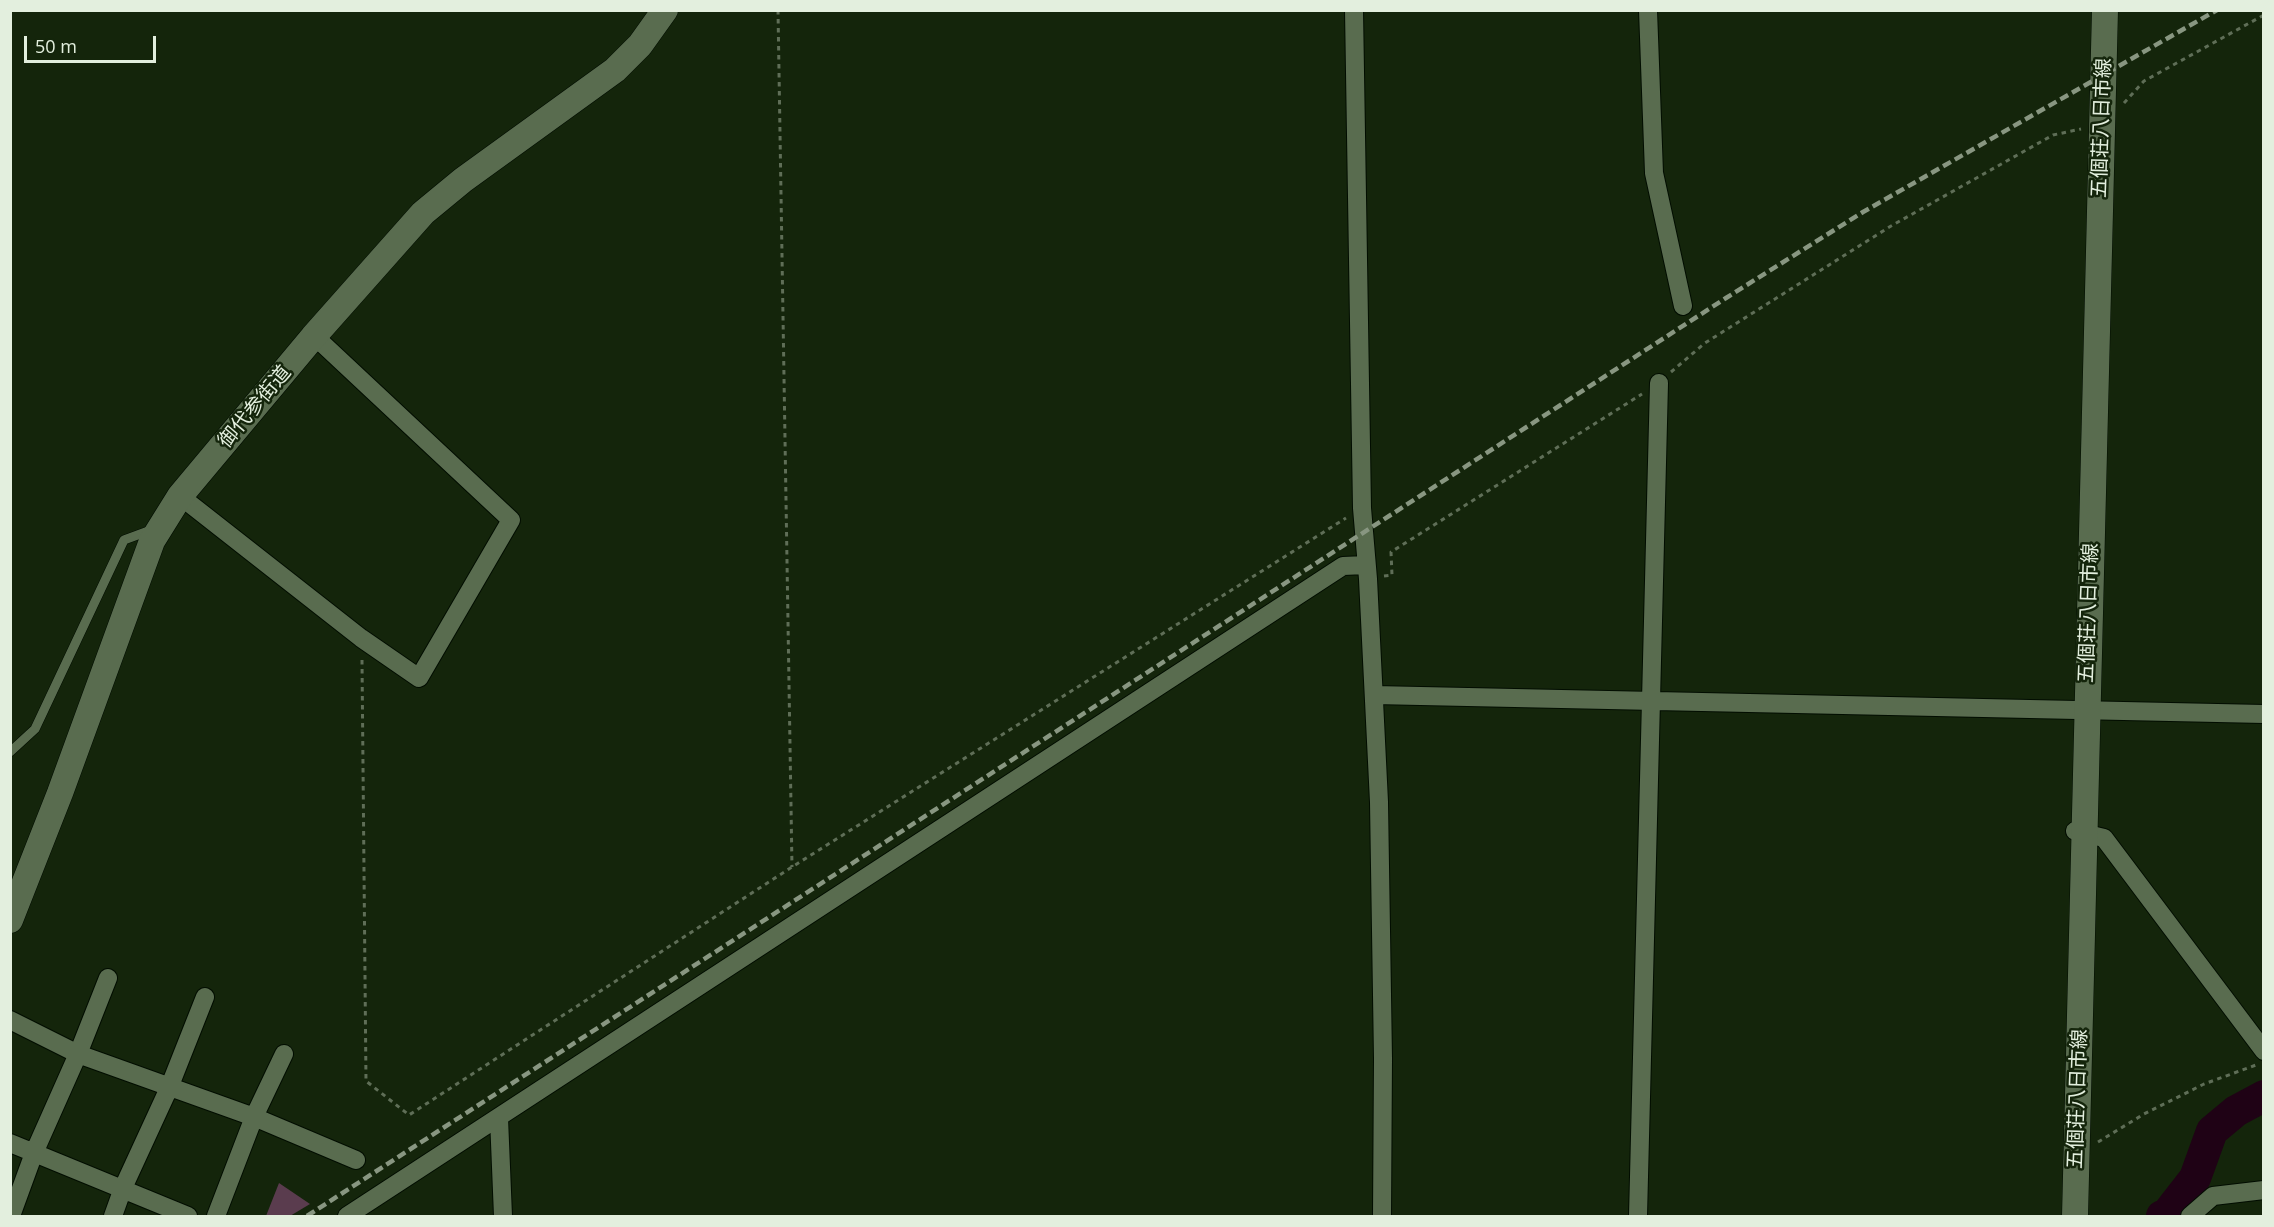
<!DOCTYPE html>
<meta charset="utf-8">
<style>
body{margin:0}
#map{position:relative;width:2274px;height:1227px;overflow:hidden;background:#14250b;font-family:"Open Sans",sans-serif}
canvas{display:block}
.frame{position:absolute;inset:0;border:12px solid #e3efde;pointer-events:none}
.scale{position:absolute;left:24px;top:36px;width:132px;height:27px;box-sizing:border-box;border:3px solid #e3efde;border-top:0;padding-left:8px;font-size:18px;line-height:21px;white-space:nowrap;color:#e3efde;-webkit-text-stroke:4px #14250b;paint-order:stroke}
</style>
<div id="map">
<canvas width="2274" height="1227"></canvas>
<div class="frame"></div>
<div class="scale">50 m</div>
</div>
<script>
const c = document.querySelector('canvas').getContext('2d');
c.lineJoin = 'round';
function fill(path, color) {
  c.fillStyle = color;
  c.fill(path, 'evenodd');
}
function poly(rows) {
  const path = new Path2D();
  for (const r of rows) {
    path.moveTo(r[0], r[1]);
    for (let i = 2; i < r.length; i += 2) path.lineTo(r[i], r[i + 1]);
  }
  return path;
}
function strokePath(path, color, width, dash) {
  c.strokeStyle = color;
  c.lineWidth = width;
  c.lineCap = dash ? 'butt' : 'round';
  c.setLineDash(dash || []);
  c.stroke(path);
}
function write(font, color, halo, rows, align = 'center') {
  c.font = font + ' "Open Sans","Noto Sans JP",sans-serif';
  c.lineWidth = 5;
  c.setLineDash([]);
  c.textBaseline = 'middle';
  c.strokeStyle = halo;
  c.fillStyle = color;
  for (const [text, x, y, turn = 0] of rows) {
    c.save();
    c.translate(x, y);
    c.rotate((+turn || 0) * Math.PI / 180);
    c.textAlign = isNaN(turn) ? turn : align;
    if (halo) c.strokeText(text, 0, 0);
    c.fillText(text, 0, 0);
    c.restore();
  }
}
fill(poly([
 [279,1183,310,1204,290,1216,266,1216]
]), '#5a3c4e');
strokePath(poly([
 [2162,1216,2167,1214,2195,1178,2212,1131,2236,1111,2264,1096]
]), '#1f0215', 32);
const lane = poly([
 [10,752,35,729,124,540,151,530]
]);
const street = poly([
 [1354,10,1362,508,1368,579,1379,802,1383,1059,1382,1216],
 [1648,10,1654,173,1683,306],
 [180,496,361,638,419,678,511,520,324,345,313,337],
 [1374,695,2264,714],
 [2075,831,2104,838,2264,1051],
 [10,1020,78,1054,254,1117,356,1160],
 [499,1118,503,1216],
 [10,1143,188,1216],
 [11,1216,34,1153,78,1054,108,978],
 [113,1216,123,1188,169,1088,205,997],
 [216,1216,254,1117,284,1054],
 [347,1216,1343,566,1366,565],
 [1638,1216,1659,383],
 [2190,1216,2213,1196,2264,1190]
]);
const secondary = poly([
 [10,920,60,793,152,541,180,496,313,337,423,213,463,180,615,70,640,45,665,10],
 [2075,1216,2105,10]
]);
strokePath(lane, '#020d00', 10);
strokePath(street, '#020d00', 20);
strokePath(secondary, '#020d00', 27);
strokePath(poly([
 [778,10,792,867],
 [2124,103,2144,81,2264,15],
 [1671,372,1705,343,1891,226,2053,135,2081,129],
 [1384,576,1392,575,1391,552,1642,394],
 [362,660,366,1081,409,1115,792,867,1346,518],
 [2098,1142,2144,1114,2204,1084,2256,1065]
]), '#5f6e57', 3, [4.5, 4.5]);
strokePath(lane, '#596c4f', 9);
strokePath(street, '#596c4f', 18);
strokePath(secondary, '#596c4f', 26);
strokePath(poly([
 [307,1216,1726,298,1863,212,2217,10]
]), '#889681', 4.5, [9, 4.5]);
write('20px', '#e3efde', '#14250b', [
 ["五個荘八日市線",2102,128,-88],
 ["御代参街道",255,407,-50],
 ["五個荘八日市線",2089,613,-88],
 ["五個荘八日市線",2078,1099,-88]
]);
</script>
